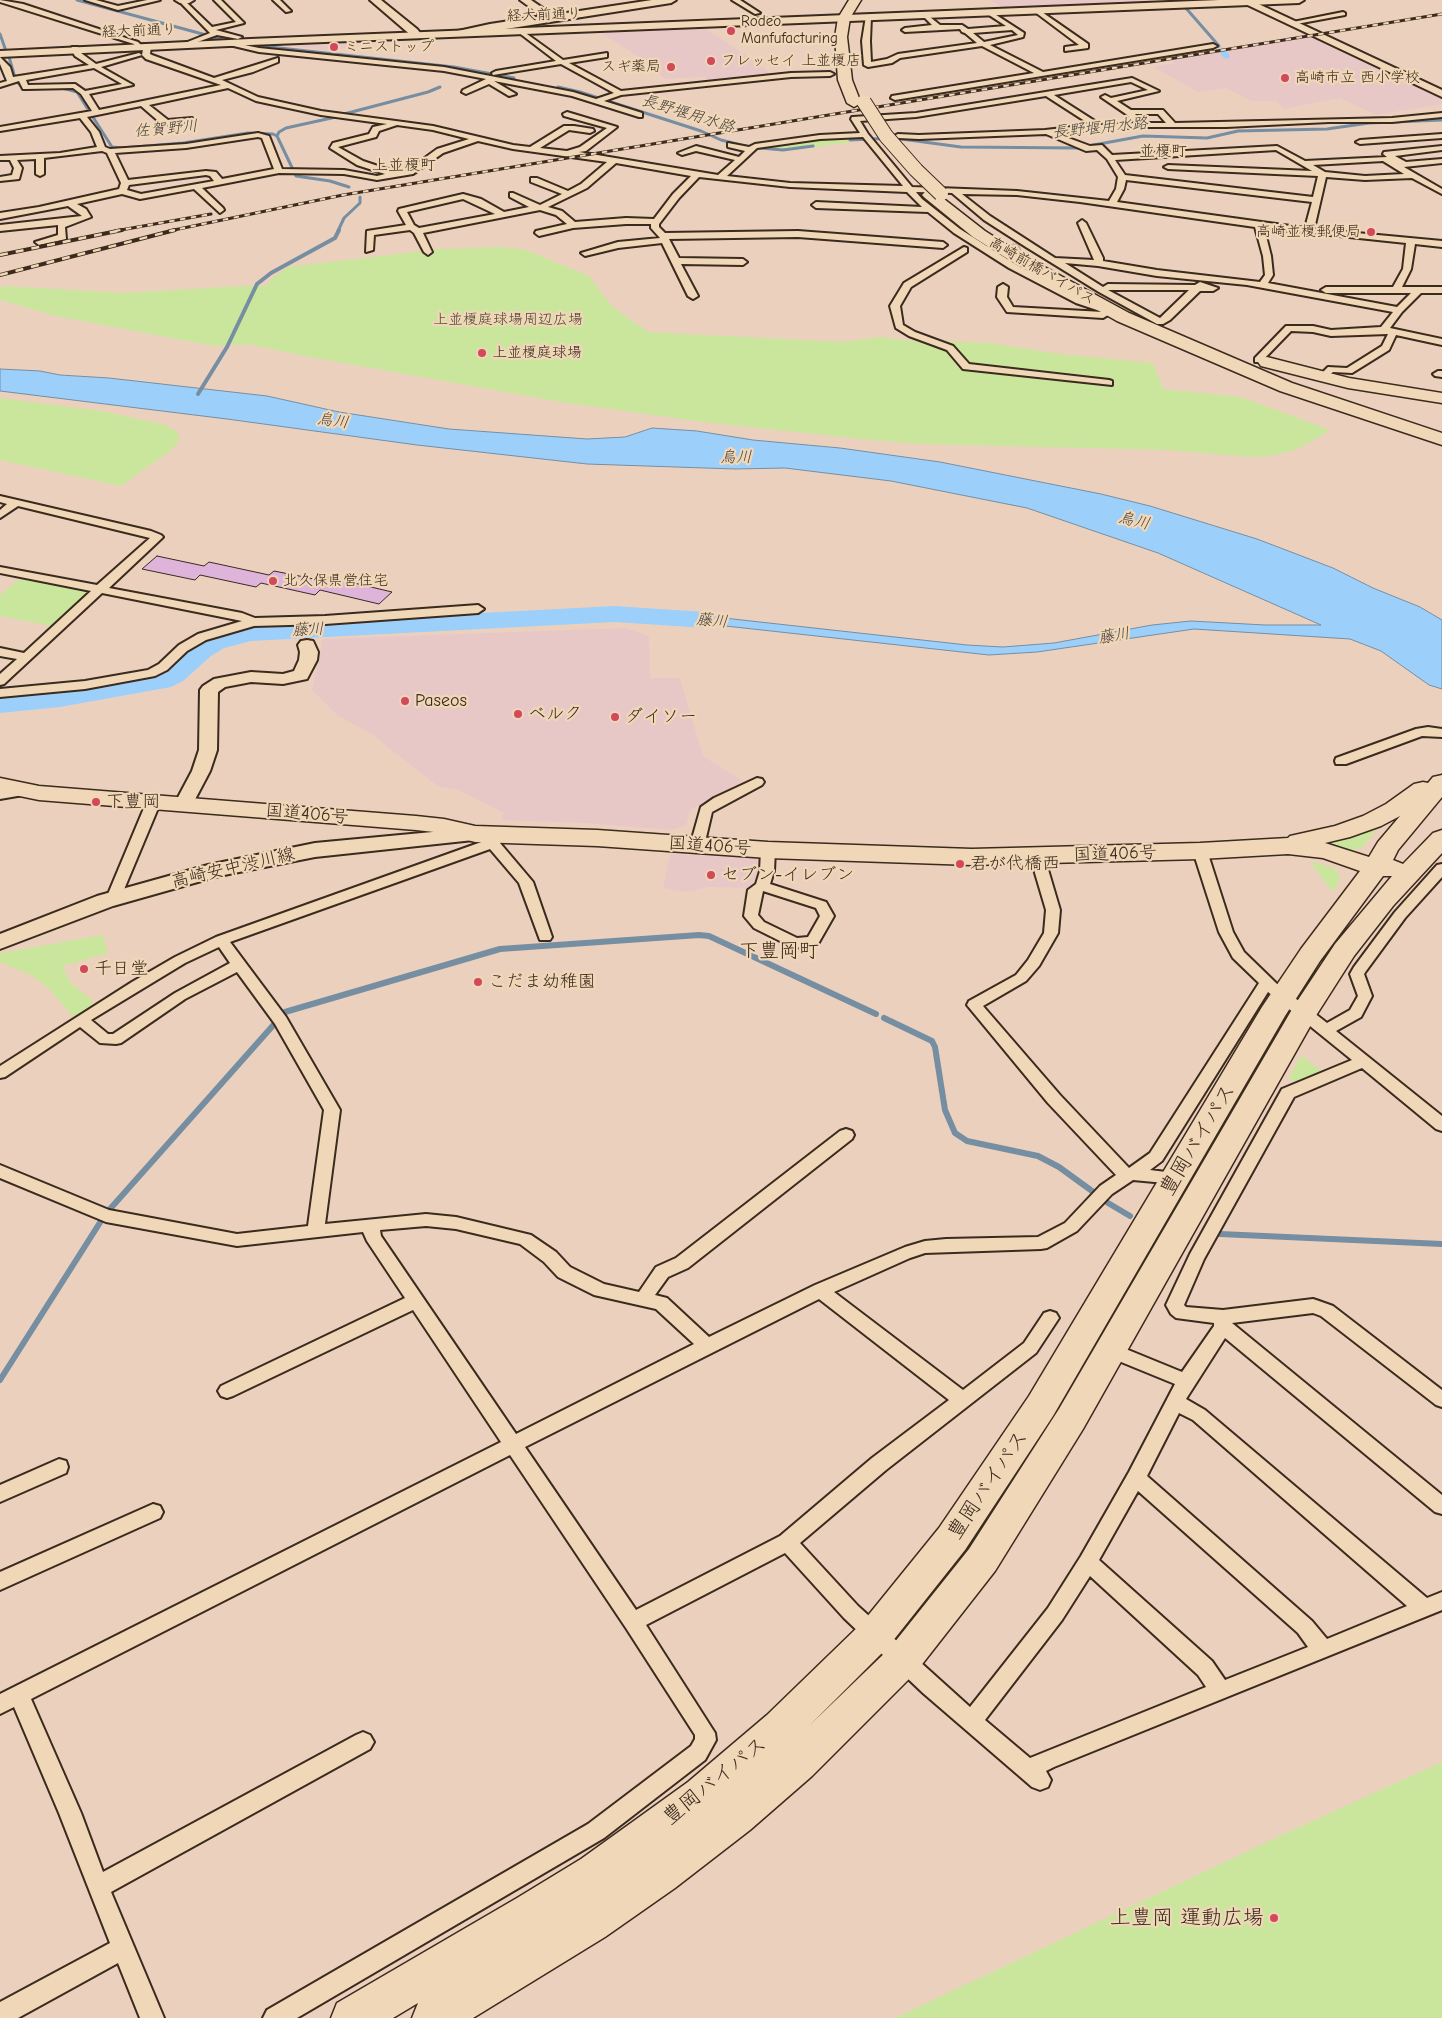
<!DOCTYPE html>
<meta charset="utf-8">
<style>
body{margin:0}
canvas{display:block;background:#ecd0be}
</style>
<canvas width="1442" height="2018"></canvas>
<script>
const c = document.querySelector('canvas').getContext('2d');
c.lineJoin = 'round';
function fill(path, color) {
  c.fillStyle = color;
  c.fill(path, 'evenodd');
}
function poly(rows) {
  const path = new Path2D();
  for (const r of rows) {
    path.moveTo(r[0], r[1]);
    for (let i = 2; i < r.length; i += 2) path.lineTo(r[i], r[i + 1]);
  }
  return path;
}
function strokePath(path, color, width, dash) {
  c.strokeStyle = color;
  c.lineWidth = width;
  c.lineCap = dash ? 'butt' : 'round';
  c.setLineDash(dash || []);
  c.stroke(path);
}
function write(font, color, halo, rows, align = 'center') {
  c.font = font + ' "Comic Neue","Klee One",sans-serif';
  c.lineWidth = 4.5;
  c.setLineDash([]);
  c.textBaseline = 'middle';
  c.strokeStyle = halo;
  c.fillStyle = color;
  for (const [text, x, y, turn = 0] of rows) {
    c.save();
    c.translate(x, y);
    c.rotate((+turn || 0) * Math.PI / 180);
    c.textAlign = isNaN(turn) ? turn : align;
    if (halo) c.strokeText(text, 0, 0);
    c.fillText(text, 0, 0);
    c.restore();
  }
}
fill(poly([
 [990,0,1167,0,1172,3,1007,10],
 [700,25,759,64,773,76,711,83,705,77,665,79,639,57,597,30],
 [1312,37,1442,98,1442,104,1376,115,1340,98,1284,109,1276,101,1251,101,1226,88,1198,92,1153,67,1175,63,1170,60],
 [347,40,351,48,322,50,269,43],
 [626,628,649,636,650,678,680,678,703,756,743,781,690,810,686,826,671,830,585,823,501,820,504,813,456,789,439,787,370,733,338,716,312,690,323,639],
 [670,854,758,858,757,871,755,880,747,888,709,887,686,892,663,888]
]), '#e8c8c6');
fill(poly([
 [859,137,849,139,852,142,815,147,811,145,781,149,759,147,817,138],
 [499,247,526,250,589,276,611,305,636,324,640,325,647,332,842,342,882,337,934,344,945,341,990,343,1060,354,1153,363,1163,389,1241,397,1328,429,1326,433,1295,450,1276,455,1252,457,1166,450,921,444,862,439,703,422,561,402,299,355,249,344,214,346,56,316,0,300,0,288,5,286,125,293,240,286,266,286,271,279,288,267,439,249],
 [0,398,102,411,166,425,178,433,179,442,170,451,121,486,0,460],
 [25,578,85,590,87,595,50,626,0,616,0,595,18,580],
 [1380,825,1362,848,1348,851,1319,842],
 [1310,861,1336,869,1340,878,1335,890,1332,890,1327,885],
 [103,935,108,953,63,966,69,981,93,1001,92,1005,73,1017,48,988,31,975,0,962,0,953],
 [1301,1055,1323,1072,1298,1084,1289,1078],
 [1442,1762,1442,2018,895,2018,1282,1835]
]), '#cae69d');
const water = poly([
 [0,369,40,371,60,375,109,378,267,396,339,412,449,429,587,439,625,437,652,428,697,431,753,440,840,448,940,462,1101,494,1150,506,1257,539,1333,568,1373,588,1420,607,1442,620,1442,689,1429,685,1381,651,1350,639,1194,629,1037,652,989,655,671,620,662,616,697,615,967,645,1003,647,1054,643,1152,625,1191,621,1265,625,1321,625,1158,553,1027,508,891,481,785,468,735,469,587,464,417,445,227,419,0,391,0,369]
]);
fill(water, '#9cd0fa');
strokePath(water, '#758ea2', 1);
strokePath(poly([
 [77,0,221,39],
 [1175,0,1185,7,1219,46],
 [0,34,6,51],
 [243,44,454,67,514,78],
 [9,57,16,81,21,86,30,89,45,88],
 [59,87,77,92,112,147,122,148,183,143,248,133,273,134,277,136,296,176,330,181,349,187],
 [558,87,580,92,701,131,721,140,749,147,783,150,813,146],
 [344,114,428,92,440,87],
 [277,136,279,132,286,128,336,117],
 [850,140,894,138,961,147,1077,148,1143,136,1207,138,1238,131,1327,129,1369,123,1442,120],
 [338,231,344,218,360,203,360,197]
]), '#758ea2', 3);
strokePath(poly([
 [198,394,227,347,257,284,271,273,335,238,339,230]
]), '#758ea2', 4);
strokePath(poly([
 [884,1018,932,1041,935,1047,945,1110,955,1133,967,1141,1038,1156,1059,1167,1092,1191],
 [1108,1203,1130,1216],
 [110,1209,285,1012,500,949,699,935,709,936,876,1014],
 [1220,1234,1442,1244],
 [0,1380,101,1221]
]), '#758ea2', 6);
fill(poly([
 [1222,47,1226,50,1230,56,1229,58,1226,59,1222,56,1218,50,1222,47]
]), '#9cd0fa');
fill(poly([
 [615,606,706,612,715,615,719,620,715,625,706,628,615,622,251,641,224,648,211,656,183,681,171,687,60,707,0,713,0,697,60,691,155,674,165,669,193,644,206,636,251,625,615,606]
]), '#9cd0fa');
const building = poly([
 [157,556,204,566,209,562,269,575,274,571,324,581,329,577,392,592,379,604,320,590,315,595,261,583,256,587,200,575,195,580,142,569,157,556]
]);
fill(building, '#deb4da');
strokePath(building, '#3b2a1e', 1);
strokePath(poly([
 [996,252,1021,247]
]), '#c9af9e', 10, [10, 5]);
const street = poly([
 [0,0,23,4,138,42,143,47,136,49,134,44,0,2,0,0],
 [85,0,96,0,118,6,147,0,160,0,118,10,85,0],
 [178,0,184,0,212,27,236,22,214,0,221,0,244,23,216,30,242,37,238,39,217,35,189,45,185,45,185,43,210,33,178,0],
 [273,0,280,0,291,11,286,12,273,0],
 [732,0,740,0,760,13,755,14,732,0],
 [1035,10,1039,10,1088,44,1088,48,1065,51,1065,47,1079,45,1035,12,1035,10],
 [986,11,990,11,1024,33,1023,37,990,45,1043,72,1213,44,1217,46,1213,48,895,100,891,98,892,96,1034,73,982,46,900,58,892,63,868,67,864,65,862,41,866,16,871,17,870,41,871,62,887,59,898,54,977,43,965,33,962,32,960,29,905,32,902,30,905,28,932,25,922,15,925,13,940,25,962,25,968,29,1006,26,986,13,986,11],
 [1012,30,1018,35,984,42,973,33,1012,30],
 [1343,12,1345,13,1345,15,1291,25,1288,23,1343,12],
 [520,29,563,60,607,53,607,57,569,63,621,91,791,73,830,72,834,74,830,76,791,77,621,95,604,101,642,113,642,117,639,117,572,96,494,81,516,94,509,96,489,84,466,94,462,92,463,90,486,79,444,71,259,52,221,43,225,41,259,48,444,67,573,92,596,99,614,93,561,64,493,75,492,73,496,71,556,61,518,32,518,30,520,29],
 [144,44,151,46,150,54,152,55,214,78,278,58,278,62,253,72,222,80,258,97,321,111,433,126,513,145,530,147,564,126,574,126,593,129,594,131,590,133,569,130,540,148,567,151,580,147,607,128,564,116,563,114,567,112,617,127,586,151,579,152,718,175,735,160,696,151,682,155,678,153,696,146,739,157,745,151,728,147,728,143,749,147,755,144,820,135,860,133,851,119,852,117,916,113,1132,78,1159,91,1117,101,1131,110,1163,110,1175,123,1392,118,1442,113,1442,117,1392,122,1329,122,1226,127,1141,127,1055,133,1090,146,1102,145,1112,155,1277,146,1305,161,1387,157,1383,154,1384,152,1442,146,1442,150,1395,156,1406,162,1442,159,1442,163,1404,167,1442,189,1442,194,1412,178,1365,180,1326,177,1314,229,1442,241,1442,247,1415,244,1411,269,1402,287,1442,287,1442,293,1421,293,1402,312,1390,328,1442,339,1442,345,1396,335,1389,350,1352,373,1333,372,1323,380,1318,377,1328,367,1347,368,1382,346,1388,334,1331,336,1313,332,1291,331,1261,362,1255,362,1255,358,1286,326,1313,326,1331,330,1381,327,1393,312,1247,285,1157,276,1098,266,1065,263,1103,287,1108,284,1195,285,1200,282,1218,288,1213,291,1200,291,1170,320,1163,324,1157,324,1099,292,1026,247,984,220,952,193,916,192,922,199,960,229,1015,264,1082,299,1109,308,1109,312,1103,312,1076,303,1009,268,954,233,928,212,816,208,812,205,816,202,922,207,907,192,790,187,699,177,679,198,659,224,659,227,665,233,798,231,943,242,947,245,943,248,798,237,669,239,679,258,743,259,747,262,743,265,681,264,698,296,693,299,688,296,662,243,618,248,585,256,581,253,618,242,660,238,651,228,651,224,626,224,573,228,539,236,535,233,536,231,567,224,556,215,540,210,423,233,432,252,428,255,424,252,414,233,410,230,374,235,373,250,366,252,367,231,406,225,398,211,399,209,463,194,481,199,504,212,529,207,510,197,510,193,513,193,540,205,562,194,531,182,531,178,537,178,568,191,581,184,607,162,513,149,478,141,443,153,413,174,377,180,344,174,279,173,202,188,223,208,224,210,220,213,194,189,140,199,122,194,77,204,86,209,91,217,65,227,66,239,39,245,35,242,58,235,58,225,0,231,0,225,82,216,68,206,0,219,0,213,39,207,119,189,121,183,107,153,102,151,44,158,44,174,40,176,36,174,36,159,17,160,22,168,19,179,0,181,0,177,12,175,14,168,10,160,0,160,0,156,60,153,97,147,91,132,80,118,0,131,0,127,92,111,81,94,73,88,26,89,23,89,19,81,0,87,0,83,7,81,0,64,0,57,10,67,13,77,89,65,75,56,71,49,72,47,78,47,81,53,96,64,139,53,142,55,144,44],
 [142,55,146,59,221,85,99,110,89,94,133,85,101,67,142,55],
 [94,68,122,84,85,91,75,84,28,85,26,80,94,68],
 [1131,82,1148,90,1111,98,1105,95,1101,97,1126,114,1135,123,1101,125,1054,95,1131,82],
 [228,88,256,101,321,115,387,124,373,127,369,134,333,143,330,148,357,165,385,174,377,176,344,170,282,169,269,136,258,133,186,144,110,149,105,147,99,132,87,117,141,106,163,125,189,122,193,120,192,118,168,120,149,105,228,88],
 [1046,96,1091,125,1045,130,919,135,898,134,894,136,898,138,919,139,1046,134,1086,151,1097,150,1107,159,1118,177,1116,189,1109,201,1017,191,912,187,868,134,860,121,916,117,1046,96],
 [1135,114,1158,114,1166,123,1143,123,1135,114],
 [397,125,433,130,469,139,437,149,408,170,390,173,390,170,363,161,338,147,376,137,379,131,397,125],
 [258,137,262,138,274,169,222,179,216,172,206,171,128,180,115,153,186,148,258,137],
 [863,137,903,186,790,183,727,176,757,148,820,139,863,137],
 [1276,150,1312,171,1168,165,1164,167,1168,169,1318,176,1313,197,1125,175,1115,160,1276,150],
 [1383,161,1404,174,1365,176,1325,172,1313,165,1383,161],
 [616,163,691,176,673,194,654,219,626,218,575,222,562,211,548,207,587,188,616,163],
 [206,175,210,176,214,181,141,194,127,190,129,185,206,175],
 [1126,180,1312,202,1305,228,1117,202,1124,189,1126,180],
 [962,194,1017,195,1080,202,1255,227,1263,256,1265,275,1260,282,1157,270,1103,261,1103,258,1086,223,1082,220,1078,223,1094,260,1055,258,990,216,962,194],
 [463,199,495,214,419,228,414,225,407,212,463,199],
 [1264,228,1406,243,1403,269,1393,287,1326,287,1321,290,1326,293,1411,293,1397,307,1268,283,1273,275,1271,256,1264,228],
 [1108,290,1189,290,1160,318,1108,290],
 [1442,134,1442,138,1360,144,1356,142,1360,140,1442,134],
 [964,247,967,248,967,252,911,287,900,306,903,325,915,332,953,346,969,364,1109,380,1112,381,1112,385,963,369,947,350,909,336,896,328,890,306,904,283,964,247],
 [1003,284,1008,287,1007,297,1013,307,1103,312,1108,315,1103,318,1007,312,997,297,998,287,1003,284],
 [1438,371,1442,371,1442,377,1435,376,1433,374,1438,371],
 [0,496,151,531,161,535,163,537,161,539,109,588,242,613,255,618,325,616,478,605,484,609,478,613,325,624,254,626,206,640,187,651,167,670,155,676,85,689,0,697,0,689,85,681,148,670,159,664,179,645,198,634,242,621,102,593,4,684,0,685,0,674,17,659,0,656,0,648,24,653,91,591,0,573,0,567,97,585,150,538,18,506,0,518,0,510,7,504,0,502,0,496],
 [1428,727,1442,729,1442,737,1422,736,1346,764,1336,764,1335,761,1336,758,1416,729,1428,727],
 [757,778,762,779,764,782,762,785,712,812,704,846,702,849,692,849,690,846,701,807,714,798,757,778],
 [24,787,29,788,31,791,29,794,0,799,0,791,24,787],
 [154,797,161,801,120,899,118,902,108,902,106,899,147,801,154,797],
 [497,830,504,834,500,843,533,882,552,937,550,940,540,940,519,883,490,849,230,942,286,1017,340,1110,325,1224,426,1214,456,1217,531,1235,556,1252,570,1267,604,1284,639,1292,656,1267,676,1258,840,1131,846,1129,852,1131,854,1135,852,1139,688,1268,668,1277,655,1295,667,1298,709,1337,815,1285,905,1247,925,1241,946,1239,1038,1237,1065,1223,1100,1186,1116,1175,1048,1103,967,1005,969,1001,1016,975,1028,960,1044,933,1046,910,1030,856,1032,853,1037,852,1044,856,1060,910,1058,933,1039,966,1026,981,983,1006,1060,1095,1129,1168,1150,1153,1259,983,1233,958,1219,932,1193,851,1195,848,1200,847,1207,851,1233,932,1244,952,1277,984,1327,1023,1350,1010,1358,996,1350,974,1354,967,1395,912,1437,865,1442,864,1442,877,1405,918,1366,971,1364,974,1372,996,1361,1017,1336,1031,1442,1116,1442,1131,1436,1129,1362,1068,1294,1097,1204,1259,1184,1305,1186,1307,1223,1310,1313,1299,1319,1301,1333,1306,1442,1390,1442,1407,1436,1405,1321,1316,1313,1313,1232,1323,1442,1495,1442,1514,1435,1512,1225,1338,1186,1399,1205,1410,1427,1598,1442,1592,1442,1610,1054,1767,1046,1771,1051,1780,1048,1787,1040,1790,1032,1787,923,1693,844,1618,785,1553,646,1625,715,1733,716,1740,705,1760,604,1838,297,2018,263,2018,267,2010,588,1824,691,1746,695,1739,695,1735,626,1628,510,1455,31,1699,81,1813,103,1872,356,1735,363,1732,370,1735,374,1742,370,1749,111,1892,164,2018,140,2018,118,1963,18,2018,0,2018,0,2002,110,1943,59,1813,14,1707,0,1714,0,1694,501,1442,413,1310,233,1396,227,1398,221,1396,218,1391,221,1386,405,1298,367,1241,363,1232,237,1246,106,1222,0,1178,0,1165,109,1210,237,1234,308,1226,324,1110,275,1024,237,972,185,999,121,1043,116,1044,100,1043,80,1027,5,1077,0,1078,0,1066,132,982,175,957,216,937,487,840,492,831,497,830],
 [219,947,230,963,175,993,113,1034,108,1034,91,1020,185,963,219,947],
 [1268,992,1352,1060,1282,1089,1190,1254,1166,1305,1171,1314,1176,1318,1214,1323,1214,1326,1182,1372,1116,1345,1110,1343,1104,1345,1101,1350,1104,1355,1175,1384,1129,1472,1081,1556,1048,1608,970,1707,858,1606,800,1543,886,1470,1036,1353,1059,1318,1056,1313,1050,1311,1044,1313,1024,1343,963,1390,834,1292,910,1258,925,1253,1041,1249,1047,1248,1077,1231,1112,1194,1133,1180,1176,1184,1182,1182,1184,1178,1182,1174,1150,1170,1162,1161,1268,992],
 [426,1226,456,1229,520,1244,544,1262,558,1277,594,1295,656,1309,694,1344,516,1434,381,1236,380,1230,426,1226],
 [819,1299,949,1400,872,1458,780,1536,636,1610,525,1447,819,1299],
 [1179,1413,1193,1420,1407,1606,1327,1639,1312,1621,1147,1476,1179,1413],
 [1138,1491,1298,1633,1308,1647,1225,1680,1212,1661,1099,1560,1138,1491],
 [1090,1576,1198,1675,1206,1687,1030,1758,985,1720,1062,1620,1090,1576],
 [768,846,775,850,774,871,770,884,826,902,834,916,818,944,795,948,790,946,754,928,744,916,748,890,756,884,760,871,761,850,768,846],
 [763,891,816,908,820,916,808,937,797,938,764,922,758,915,763,891],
 [59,1459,66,1461,68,1467,66,1473,0,1502,0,1485,59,1459],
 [153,1504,160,1506,163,1512,160,1518,0,1590,0,1572,153,1504]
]);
const secondary = poly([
 [175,0,194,0,189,3,180,3,175,0],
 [370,0,381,0,417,29,422,35,421,37,413,37,370,0],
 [520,0,531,0,553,15,652,0,676,0,671,3,461,36,456,33,458,31,490,24,542,16,520,0],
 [1237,0,1250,0,1442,90,1442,97,1237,0],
 [307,640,313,641,318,652,317,660,307,679,283,684,251,682,225,687,218,692,217,750,210,771,191,807,184,809,177,807,175,803,192,771,199,750,200,690,203,686,214,679,251,672,283,674,294,671,299,660,300,652,298,645,301,641,307,640]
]);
const primary = poly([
 [1219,0,1304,0,1299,3,250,45,0,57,0,51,250,39,1219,0],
 [475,828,483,829,486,834,483,839,315,857,219,876,113,906,0,949,0,934,97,896,208,865,315,843,475,828]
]);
const highway = poly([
 [849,0,861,0,850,18,847,37,852,80,861,103,854,107,847,103,838,80,835,37,838,18,849,0],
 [930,190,935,192,985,231,1026,257,1129,313,1292,383,1442,433,1442,445,1280,391,1117,321,1014,263,973,237,925,198,922,195,925,192,930,190],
 [1267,357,1349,378,1442,393,1442,403,1348,388,1261,366,1258,362,1261,358,1267,357],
 [1442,775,1442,797,1398,850,1393,860,1403,864,1433,833,1442,830,1442,853,1393,906,1354,956,1317,1014,1083,1429,995,1571,916,1672,812,1776,750,1830,675,1888,605,1937,473,2018,412,2018,418,2003,393,2018,331,2018,337,2003,517,1898,581,1859,688,1782,767,1715,862,1623,939,1528,1029,1396,1262,1007,1301,949,1360,871,1323,858,1288,854,1200,859,972,865,768,858,597,846,475,842,443,833,416,830,39,800,0,792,0,778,39,786,416,816,444,819,475,826,597,830,768,842,972,849,1200,843,1288,838,1290,836,1335,826,1363,816,1386,804,1414,784,1423,782,1428,783,1433,777,1442,775],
 [1400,816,1378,842,1369,857,1325,843,1350,837,1381,826,1400,816],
 [1383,876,1392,876,1335,944,1294,1006,1059,1409,969,1549,890,1648,810,1725,888,1647,965,1550,1053,1416,1285,1016,1320,961,1383,876]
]);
strokePath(street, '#3b2a1e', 4);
strokePath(secondary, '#3b2a1e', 4);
strokePath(primary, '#3b2a1e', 4);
strokePath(highway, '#3b2a1e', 3);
fill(street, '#efd7b7');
fill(secondary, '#efd7b7');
fill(primary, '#efd7b7');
fill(highway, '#efd7b7');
const railFar1 = poly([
 [115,231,211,214],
 [169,231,343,195,1442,14]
]);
const rail = poly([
 [0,255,122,230],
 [0,275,175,230]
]);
strokePath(railFar1, '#3b2a1e', 3);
strokePath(rail, '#3b2a1e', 4);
strokePath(railFar1, '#efd7b7', 2, [5.5]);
strokePath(rail, '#efd7b7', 2.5, [8]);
const highwayBridge = poly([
 [864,102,886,136,916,170,941,194]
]);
strokePath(highwayBridge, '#3b2a1e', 16, []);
strokePath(highwayBridge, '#efd7b7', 14);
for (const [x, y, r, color] of [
 [731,31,5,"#d1495b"],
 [334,47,5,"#d1495b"],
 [711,61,5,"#d1495b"],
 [671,67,5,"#d1495b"],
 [1285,78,5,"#d1495b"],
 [1371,232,5,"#d1495b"],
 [482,353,5,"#d1495b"],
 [273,581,5,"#d1495b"],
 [405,701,5,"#d1495b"],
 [518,714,5,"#d1495b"],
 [615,717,5,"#d1495b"],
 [96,802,5,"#d1495b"],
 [960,864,5,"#d1495b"],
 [711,875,5,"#d1495b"],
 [84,969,5,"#d1495b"],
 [478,982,5,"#d1495b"],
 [1274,1918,5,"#d1495b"]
]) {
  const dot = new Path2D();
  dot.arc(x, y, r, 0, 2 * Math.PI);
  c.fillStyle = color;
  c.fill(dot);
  strokePath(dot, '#efd7b7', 2);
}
write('15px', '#3b2a1e', '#efd7b7', [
 ["経大前通り",544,15,-2],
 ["経大前通り",139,31,-2],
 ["高崎前橋バイパス",1042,271,30]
]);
write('15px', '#3b2a1e', '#efd7b7', [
 ["Rodeo",741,22],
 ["Manfufacturing",741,39],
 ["ミニストップ",344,47],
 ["フレッセイ 上並榎店",721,61],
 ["スギ薬局",661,67,"right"],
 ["高崎市立 西小学校",1295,78],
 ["高崎並榎郵便局",1361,232,"right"],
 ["上並榎庭球場",492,353],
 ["北久保県営住宅",283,581]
], 'left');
write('15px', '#504631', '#efd7b7', [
 ["上並榎庭球場周辺広場",508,320]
]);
write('italic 16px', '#4a433f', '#efd7b7', [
 ["長野堰用水路",688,114,17],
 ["長野堰用水路",1100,128,-6],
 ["佐賀野川",166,129,-5],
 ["烏川",333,421,8],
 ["烏川",736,457],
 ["烏川",1134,521,13],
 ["藤川",712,621,5],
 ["藤川",308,630,-3],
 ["藤川",1114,636,-10]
]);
write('16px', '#3b2a1e', '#efd7b7', [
 ["並榎町",1163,151],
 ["上並榎町",404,165]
]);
write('18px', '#3b2a1e', '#efd7b7', [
 ["Paseos",415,701],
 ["ベルク",528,714],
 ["ダイソー",625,717],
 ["下豊岡",106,802],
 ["君が代橋西",970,864],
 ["セブン-イレブン",721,875],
 ["千日堂",94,969],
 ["こだま幼稚園",488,982]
], 'left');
write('18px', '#3b2a1e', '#efd7b7', [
 ["国道406号",307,814,5],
 ["国道406号",710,846,4],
 ["国道406号",1115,854,-2],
 ["高崎安中渋川線",233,868,-13]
]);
write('20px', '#3b2a1e', '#efd7b7', [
 ["下豊岡町",779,951]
]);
write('21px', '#3b2a1e', '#efd7b7', [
 ["豊岡バイパス",1198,1140,-59],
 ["豊岡バイパス",988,1485,-56],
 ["豊岡バイパス",715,1781,-39]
]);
write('21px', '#3b2a1e', '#efd7b7', [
 ["上豊岡 運動広場",1264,1918]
], 'right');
</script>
